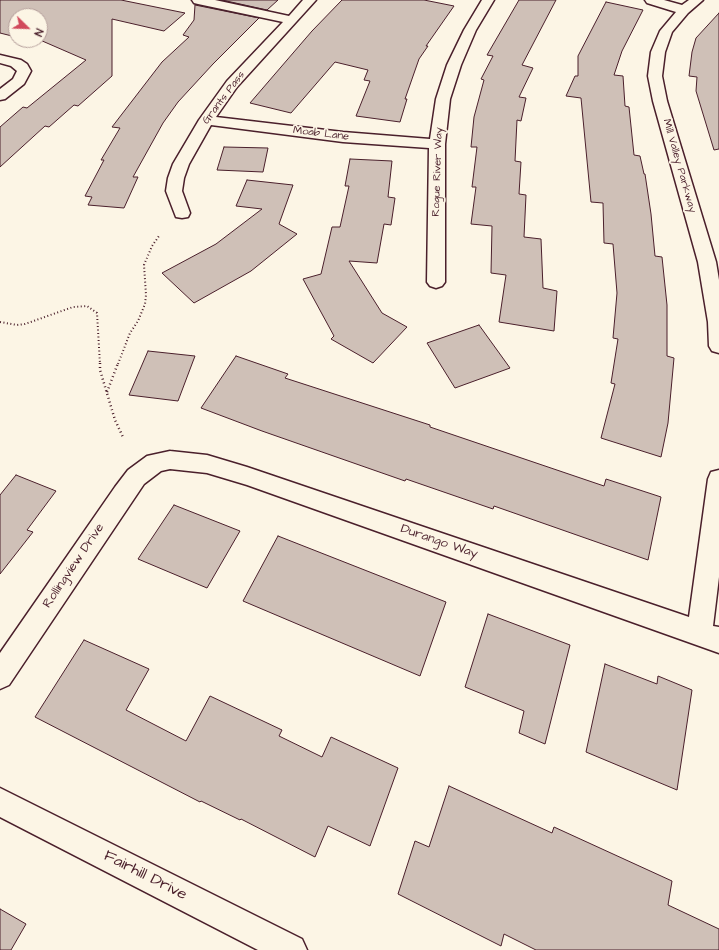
<!DOCTYPE html>
<style>
body{margin:0}
#map{position:relative;width:719px;height:950px;overflow:hidden;background:#fcf5e5;font-family:"Architects Daughter",sans-serif}
canvas{display:block}
.north{position:absolute;left:8px;top:8px;width:40px;height:40px;box-sizing:border-box;background:#fcf5e5;border:1px solid #b59f9b;border-radius:50%;rotate:113deg;font-size:11px;font-weight:700;line-height:16px;text-align:center;color:#4a1f2b}
.north::after{content:'';display:block;margin:auto;width:14px;height:18px;background:#d1495b;clip-path:polygon(50% 0,100% 100%,50% 72%,0 100%)}
</style>
<div id="map">
<canvas width="719" height="950"></canvas>
<div class="north">N</div>
</div>
<script>
const c = document.querySelector('canvas').getContext('2d');
c.lineJoin = 'round';
function fill(path, color) {
  c.fillStyle = color;
  c.fill(path, 'evenodd');
}
function poly(rows) {
  const path = new Path2D();
  for (const r of rows) {
    path.moveTo(r[0], r[1]);
    for (let i = 2; i < r.length; i += 2) path.lineTo(r[i], r[i + 1]);
  }
  return path;
}
function strokePath(path, color, width, dash) {
  c.strokeStyle = color;
  c.lineWidth = width;
  c.lineCap = dash ? 'butt' : 'round';
  c.setLineDash(dash || []);
  c.stroke(path);
}
function write(font, color, halo, rows, align = 'center') {
  c.font = font + ' "Architects Daughter",sans-serif';
  c.lineWidth = 3.5;
  c.setLineDash([]);
  c.textBaseline = 'middle';
  c.strokeStyle = halo;
  c.fillStyle = color;
  for (const [text, x, y, turn = 0] of rows) {
    c.save();
    c.translate(x, y);
    c.rotate((+turn || 0) * Math.PI / 180);
    c.textAlign = isNaN(turn) ? turn : align;
    if (halo) c.strokeText(text, 0, 0);
    c.fillText(text, 0, 0);
    c.restore();
  }
}
const building = poly([
 [0,0,121,0,185,13,164,31,112,19,112,76,78,106,74,105,49,127,45,126,0,167,0,127,23,107,27,108,86,60,40,40,38,42,30,40,40,40,40,16,16,16,16,37,0,33,0,0],
 [222,0,278,0,267,10,222,0],
 [342,0,424,0,454,6,426,46,428,46,419,59,405,99,407,99,400,122,356,116,370,81,364,80,368,70,335,62,291,113,250,103,312,31,342,0],
 [519,0,556,0,522,65,533,68,519,97,526,98,521,121,517,120,515,161,521,162,519,194,526,195,524,237,541,239,543,288,557,291,554,331,499,322,506,275,491,273,492,226,471,224,476,187,472,187,477,147,471,147,474,117,484,80,481,79,493,56,487,55,519,0],
 [606,2,643,10,622,51,614,75,623,76,625,106,629,107,634,155,640,156,644,174,645,174,651,214,655,256,662,257,667,305,667,356,674,358,668,423,661,457,601,438,615,384,611,383,618,339,613,338,617,293,613,244,604,243,603,203,591,202,581,98,566,96,575,76,578,76,578,56,606,2],
 [195,5,259,18,213,64,178,102,163,123,133,177,138,177,124,208,88,205,92,197,85,196,104,160,101,160,120,128,112,127,162,62,189,37,183,35,194,20,195,5],
 [719,13,719,149,714,150,696,91,697,77,689,76,692,52,696,38,719,13],
 [224,147,268,148,263,172,217,170,224,147],
 [350,159,392,161,388,197,395,198,391,225,384,224,377,263,349,261,382,313,407,327,373,363,331,339,334,336,303,279,321,274,332,227,340,227,349,186,345,186,350,159],
 [247,180,293,185,279,224,297,234,251,271,194,303,162,273,216,244,262,209,236,206,247,180],
 [479,325,510,368,455,388,427,343,479,325],
 [148,351,195,356,178,401,129,395,148,351],
 [236,356,288,374,285,378,430,425,430,427,604,486,606,479,661,497,648,560,494,506,493,509,406,479,405,481,262,431,201,408,236,356],
 [16,475,56,491,27,530,33,532,0,574,0,495,16,475],
 [174,505,240,531,207,588,138,559,174,505],
 [278,536,446,602,420,676,243,601,278,536],
 [488,614,570,645,545,744,519,733,524,711,465,687,488,614],
 [84,640,149,669,126,710,186,741,210,696,282,730,279,736,322,757,331,737,398,768,370,846,328,826,315,857,241,819,240,820,201,801,200,802,35,717,84,640],
 [605,664,657,684,658,676,692,690,677,790,586,752,605,664],
 [449,786,552,833,554,827,672,881,668,905,719,929,719,950,536,950,504,934,501,946,398,894,415,841,429,847,449,786],
 [0,909,26,924,11,950,0,950,0,909]
]);
fill(building, '#cfc0b7');
strokePath(building, '#4a1f2b', 1);
const minor = poly([
 [192,0,215,0,289,16,303,0,316,0,237,87,216,117,343,132,430,139,436,99,447,65,464,30,482,0,494,0,476,30,461,65,450,99,445,144,445,282,442,286,436,288,430,286,427,282,429,148,343,142,211,125,189,164,184,178,182,191,190,213,188,217,182,218,176,217,166,191,168,178,173,164,199,120,227,81,283,22,198,4,194,3,192,0],
 [645,0,664,0,682,5,689,0,703,0,688,13,672,32,665,52,662,76,667,101,716,262,719,280,719,353,712,351,709,346,708,322,698,262,653,101,648,76,651,52,660,31,676,12,647,3,645,0],
 [0,55,21,60,27,64,31,71,24,84,5,99,0,100,0,89,13,79,17,71,11,66,0,63,0,55],
 [170,451,207,455,247,467,689,617,708,479,711,472,719,470,719,577,713,626,719,627,719,653,247,485,207,473,170,469,161,471,144,484,9,685,0,689,0,653,115,487,128,470,147,456,170,451],
 [0,788,302,939,307,950,258,950,0,817,0,788]
]);
strokePath(minor, '#4a1f2b', 3);
strokePath(poly([
 [0,322,17,325,25,324,73,307,87,306,97,313,100,364],
 [118,364,130,333,138,321,145,304,146,295,144,265,152,246,159,236]
]), '#4a1f2b', 2, [1, 2.5]);
strokePath(poly([
 [100,363,100,370,115,420,123,437],
 [107,392,118,363]
]), '#4a1f2b', 2.5, [1, 3]);
fill(minor, '#fcf5e5');
write('11px', '#4a1f2b', '#fcf5e5', [
 ["Grants Pass",224,98,-53],
 ["Moab Lane",321,134,7],
 ["Mill Valley Parkway",679,166,74],
 ["Rogue River Way",438,172,-88]
]);
write('13px', '#4a1f2b', '#fcf5e5', [
 ["Durango Way",439,542,19],
 ["Rollingview Drive",74,566,-56]
]);
write('16px', '#4a1f2b', '#fcf5e5', [
 ["Fairhill Drive",145,876,27]
]);
</script>
